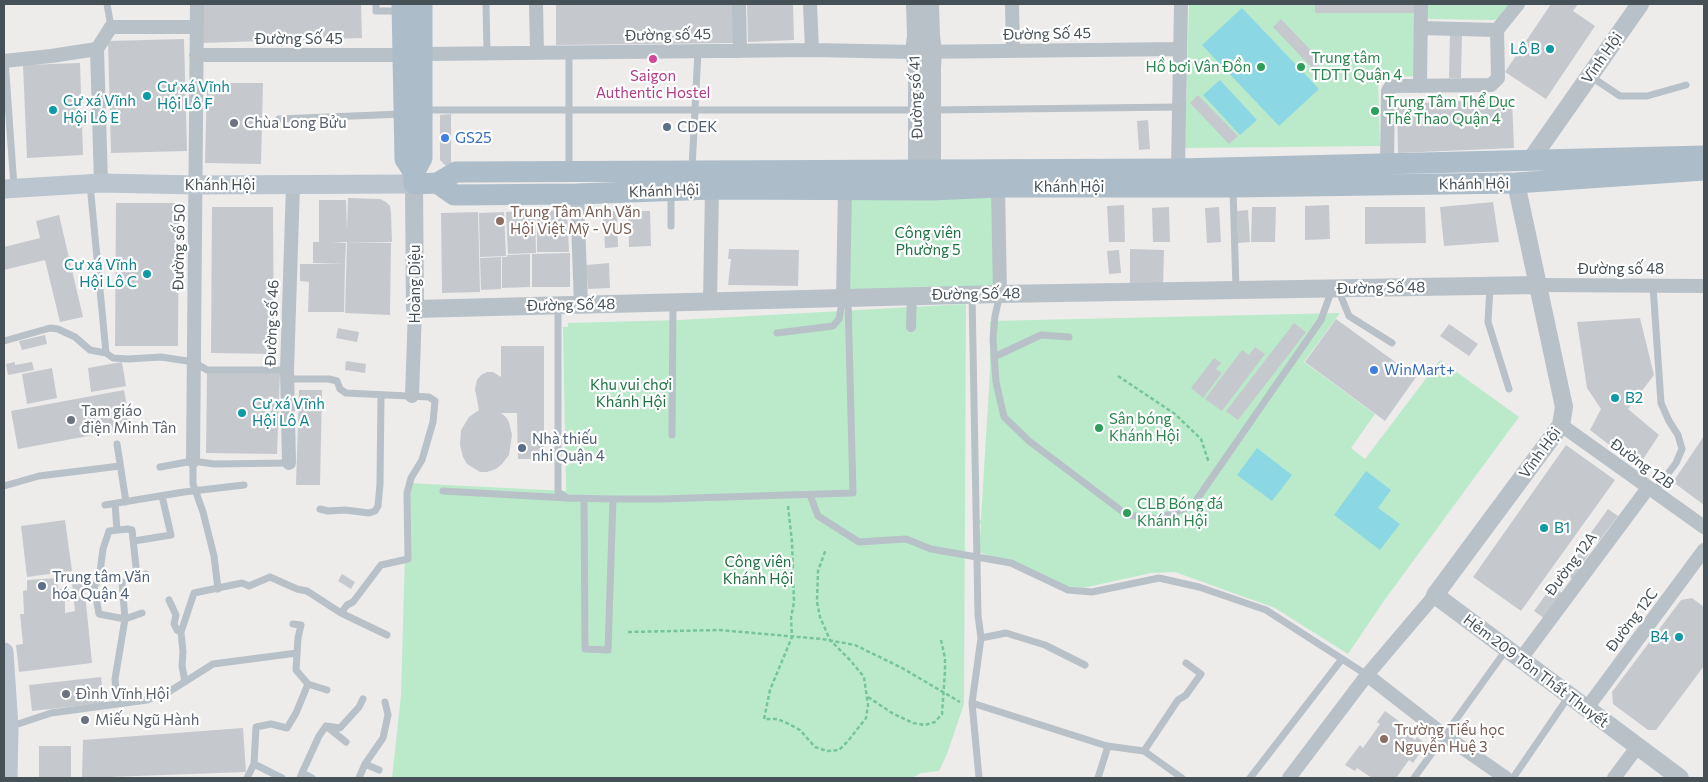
<!DOCTYPE html>
<meta charset="utf-8">
<style>
body{margin:0}
#map{position:relative;width:1708px;height:782px;overflow:hidden;background:#eeebeb;font-family:Commissioner,sans-serif}
canvas{display:block}
.frame{position:absolute;inset:0;border:5px solid #455057;pointer-events:none}
</style>
<div id="map">
<canvas width="1708" height="782"></canvas>
<div class="frame"></div>
</div>
<script>
const c = document.querySelector('canvas').getContext('2d');
c.lineJoin = 'round';
function fill(path, color) {
  c.fillStyle = color;
  c.fill(path, 'evenodd');
}
function poly(rows) {
  const path = new Path2D();
  for (const r of rows) {
    path.moveTo(r[0], r[1]);
    for (let i = 2; i < r.length; i += 2) path.lineTo(r[i], r[i + 1]);
  }
  return path;
}
function strokePath(path, color, width, dash) {
  c.strokeStyle = color;
  c.lineWidth = width;
  c.lineCap = dash ? 'butt' : 'round';
  c.setLineDash(dash || []);
  c.stroke(path);
}
function write(font, color, halo, rows, align = 'center') {
  c.font = font + ' Commissioner,sans-serif';
  c.lineWidth = 4.5;
  c.setLineDash([]);
  c.textBaseline = 'middle';
  c.strokeStyle = halo;
  c.fillStyle = color;
  for (const [text, x, y, turn = 0] of rows) {
    c.save();
    c.translate(x, y);
    c.rotate((+turn || 0) * Math.PI / 180);
    c.textAlign = isNaN(turn) ? turn : align;
    if (halo) c.strokeText(text, 0, 0);
    c.fillText(text, 0, 0);
    c.restore();
  }
}
fill(poly([
 [1189,4,1418,4,1416,76,1378,78,1380,146,1185,148],
 [1426,4,1512,4,1499,18,1493,20,1429,19,1426,17],
 [992,190,995,289,849,294,850,193],
 [966,304,964,704,947,754,939,771,921,773,912,778,392,778,401,695,407,483,566,491,563,327,568,327,568,323,679,320],
 [1340,313,1304,362,1375,414,1351,448,1365,459,1440,360,1519,417,1386,598,1348,654,1275,608,1175,572,1151,573,1083,588,1059,585,1021,567,979,552,981,524,978,522,981,519,990,371,990,321]
]), '#bbeacb');
fill(poly([
 [1242,8,1319,89,1279,126,1202,45],
 [1220,80,1257,120,1240,135,1203,95],
 [1257,448,1292,475,1272,501,1237,475],
 [1366,471,1391,490,1378,508,1400,524,1380,550,1334,515]
]), '#8bd7e4');
fill(poly([
 [201,4,361,4,362,38,201,43],
 [556,4,733,4,734,43,556,45],
 [747,4,793,4,794,40,748,42],
 [1315,4,1416,4,1416,13,1315,13],
 [1551,4,1578,4,1573,11,1595,26,1546,99,1505,72],
 [1281,19,1322,62,1314,70,1273,27],
 [1450,33,1462,34,1461,78,1449,78],
 [184,39,187,151,111,153,108,41],
 [80,63,83,155,27,158,23,65],
 [207,83,263,83,261,164,205,163],
 [1198,95,1238,136,1229,144,1190,103],
 [1512,99,1514,148,1398,153,1397,104],
 [451,114,451,169,449,169,440,160,440,115],
 [1148,120,1150,149,1139,150,1137,121],
 [348,198,380,199,386,202,390,206,391,213,392,242,332,242,346,243,345,264,313,263,313,242,319,242,319,200,346,200,347,230],
 [1493,202,1499,242,1444,246,1440,207],
 [116,203,179,203,178,346,115,346],
 [1124,205,1125,242,1109,242,1107,206],
 [1329,205,1330,239,1305,240,1305,206],
 [212,207,273,207,274,354,211,353],
 [1169,207,1170,242,1153,242,1152,208],
 [1219,207,1221,242,1207,243,1205,208],
 [1252,207,1276,207,1275,242,1251,242],
 [1365,207,1425,207,1426,243,1365,244],
 [567,210,569,252,537,252,537,211],
 [1248,210,1250,242,1238,243,1237,211],
 [535,211,536,253,508,254,506,212],
 [603,211,617,211,618,247,605,248],
 [628,211,650,211,651,246,629,247],
 [478,212,480,292,442,293,441,213],
 [504,212,506,256,480,257,479,213],
 [59,215,83,317,60,322,45,260,4,270,4,247,40,238,36,221],
 [347,242,391,243,390,315,345,313],
 [729,249,799,250,798,286,728,285,731,259,728,259],
 [1130,249,1164,250,1163,286,1130,286],
 [1119,250,1121,273,1109,274,1107,251],
 [570,253,570,287,532,287,532,254],
 [530,254,530,287,502,288,502,257,507,257,507,255],
 [501,257,501,289,481,290,480,258],
 [609,263,610,288,588,289,586,265],
 [300,264,345,264,344,312,308,312,309,282,300,281],
 [1640,318,1654,375,1628,409,1659,435,1638,467,1590,430,1601,409,1587,388,1577,322],
 [1336,319,1416,377,1385,421,1305,362],
 [1294,323,1306,332,1238,420,1226,411],
 [1449,324,1478,344,1469,356,1440,336],
 [338,328,359,332,357,342,336,338],
 [45,335,47,344,22,350,19,341],
 [501,346,544,346,544,459,518,459,517,413,501,413,506,417,509,422,512,435,509,455,502,464,496,469,487,472,480,472,467,464,463,457,460,445,461,430,469,417,479,410,475,389,477,380,481,375,487,372,493,372,501,377],
 [1255,347,1265,354,1222,411,1205,399,1242,350,1249,355],
 [1214,358,1221,363,1216,369,1222,373,1203,398,1191,388],
 [346,361,366,364,365,373,345,370],
 [15,362,15,365,32,362,34,370,8,375,6,364],
 [122,362,126,386,91,392,88,368],
 [52,368,57,398,27,404,22,374],
 [207,373,280,373,277,454,206,453],
 [124,390,131,428,18,449,11,411],
 [299,390,322,390,320,485,296,485],
 [1704,436,1704,505,1673,482],
 [1566,445,1615,480,1521,611,1473,577],
 [1608,509,1618,516,1599,541,1590,534],
 [65,520,72,571,27,577,21,526],
 [1580,548,1589,554,1572,579,1562,572],
 [83,573,92,663,19,672,16,645,23,644,20,614,24,614,23,591,27,590,27,580,57,578,58,589,69,588,69,601,65,601,65,613,75,611,71,574],
 [342,574,355,582,351,589,338,581],
 [1552,586,1562,593,1544,618,1534,611],
 [1692,598,1704,607,1704,666,1656,730,1648,730,1613,704,1612,692,1681,600],
 [101,677,104,703,32,711,29,685],
 [1385,711,1407,727,1403,732,1415,740,1417,737,1426,744,1413,763,1409,760,1396,778,1372,778,1357,768,1355,771,1345,765,1360,745,1363,748,1380,724,1377,722],
 [243,728,246,772,82,778,83,740],
 [39,746,71,746,71,778,39,778]
]), '#c5c9ce');
strokePath(poly([
 [1118,376,1175,414,1201,439,1209,463],
 [788,506,792,542,794,602,791,618,792,637,770,690,764,719,777,719,787,723,800,730,815,747,827,751,839,750,848,741,866,718,868,705,864,677,850,660,830,640,820,617,817,602,818,571,826,549],
 [628,632,719,630,822,639,855,645,902,668,960,702],
 [868,697,892,713,913,723,925,725,935,722,942,714,945,671,945,658,941,640]
]), '#76c599', 2.5, [4, 2.5]);
strokePath(poly([
 [107,4,111,27],
 [376,4,376,11,399,11],
 [486,4,487,53],
 [5,60,14,187],
 [1590,76,1620,96,1647,96,1686,85],
 [424,110,915,110],
 [933,110,1179,107],
 [279,119,402,114],
 [692,168,698,51],
 [569,170,569,52],
 [90,184,106,353],
 [1233,188,1236,290],
 [671,193,671,226],
 [1490,286,1488,322,1509,389],
 [1653,286,1661,403,1669,421,1678,435,1682,449,1676,463,1654,492],
 [1338,289,1349,316,1392,343],
 [1000,294,995,316,993,339,996,382,1004,417,1029,441,1127,515,1158,519,1193,505,1321,320,1332,289],
 [972,295,978,615,981,638,972,703,979,778],
 [558,306,558,492,567,498],
 [777,333,833,326,839,319,843,298],
 [4,341,50,328,58,329,75,337,90,350,106,353,113,358,128,359,161,357,194,362,207,370,287,370],
 [994,357,1041,335,1069,337],
 [287,379,329,379,337,381,340,389,346,393,429,397,435,401,433,422,422,460,411,478,407,493,408,559,381,565,353,602,347,605,341,613],
 [672,435,673,303],
 [117,444,126,502],
 [193,461,193,484,203,512,214,556,218,589],
 [160,467,193,461,214,464,289,463],
 [4,486,39,476,120,466],
 [443,491,567,498,613,499,660,499,853,493,848,299],
 [810,495,818,516,859,542,906,539,931,549,1011,563,1068,590,1092,592,1159,578,1199,587,1266,610,1367,675],
 [584,499,585,649,608,650,613,499],
 [115,504,117,530],
 [105,505,184,492,244,485],
 [320,509,328,511,345,510,369,513,375,511,378,506,380,484,381,395],
 [134,541,171,535,162,496],
 [169,600,176,615,174,624,177,630,181,632],
 [142,613,125,619,99,614,94,586,99,580,103,549,109,531,128,529,132,530,137,576,146,574],
 [293,624,301,625,298,638,296,670,308,684,327,690],
 [981,638,1006,633,1045,645,1085,665],
 [185,682,182,666,183,652,181,632,194,593,242,583,249,586,270,577,297,589,307,591,341,613,387,635],
 [117,703,115,679,125,619,122,582],
 [972,703,1107,746,1144,751,1182,778],
 [326,726,346,742],
 [9,727,51,713,147,700,167,693,213,664,297,653],
 [1144,751,1178,700,1186,695,1201,674,1186,663],
 [254,764,256,727,271,724,287,728,296,713,308,684],
 [365,764,379,770],
 [302,773,319,736,326,726,340,728,359,707,363,699],
 [247,778,254,764,282,778],
 [300,778,302,773,312,778],
 [359,778,365,764,383,738,388,715,385,702],
 [1098,778,1108,746],
 [1250,778,1342,659],
 [1414,778,1506,650],
 [1513,778,1569,696]
]), '#b7c1c7', 7);
strokePath(poly([
 [911,327,912,296]
]), '#b7c1c7', 10);
strokePath(poly([
 [536,4,537,53],
 [739,4,740,51],
 [810,4,812,50],
 [1012,4,1013,51],
 [1421,28,1497,30],
 [97,49,101,183],
 [422,54,812,50,914,52,1180,49],
 [196,55,403,55],
 [4,61,51,56,97,49,111,27,196,27],
 [1420,86,1421,4],
 [1387,164,1388,91,1391,86,1491,85,1498,78,1497,30,1518,4],
 [1178,169,1181,4],
 [998,187,1000,294],
 [577,194,581,305],
 [1537,285,1704,286],
 [843,298,845,190],
 [710,302,712,189],
 [412,396,415,309],
 [1561,425,1704,527],
 [193,461,197,4],
 [289,463,287,370,293,185],
 [1520,660,1648,488],
 [1367,675,1444,735,1506,778],
 [1587,708,1704,550],
 [1289,778,1367,675,1435,595],
 [1614,778,1638,746]
]), '#b7c1c7', 14);
strokePath(poly([
 [915,4,916,36,914,52,917,68,917,183],
 [930,4,931,36,933,51,932,68,932,183],
 [1530,161,1640,4],
 [1516,183,1564,407,1561,425,1435,595,1680,778],
 [414,184,415,309,1000,294,1537,285]
]), '#b7c1c7', 18);
strokePath(poly([
 [4,189,101,183,196,185,414,184],
 [4,652,9,727,8,778]
]), '#bac5cf', 19);
strokePath(poly([
 [402,4,405,159,414,173],
 [422,4,422,158,414,173,414,184,437,183,456,172,1178,169,1704,156],
 [437,183,454,195,577,194,712,189,932,190,998,187,1233,187,1516,183,1704,170]
]), '#acbdc9', 21);
for (const [x, y, r, color] of [
 [1550,49,5,"#0f9aa8"],
 [653,59,5,"#d1479c"],
 [1261,67,5,"#2e9e5b"],
 [1301,67,5,"#2e9e5b"],
 [147,96,5,"#0f9aa8"],
 [53,110,5,"#0f9aa8"],
 [1375,111,5,"#2e9e5b"],
 [234,123,5,"#6b7280"],
 [667,127,5,"#5c6f8a"],
 [445,138,5,"#3f7fe0"],
 [500,221,5,"#8d6e63"],
 [147,274,5,"#0f9aa8"],
 [1374,370,5,"#3f7fe0"],
 [1615,398,5,"#0f9aa8"],
 [242,413,5,"#0f9aa8"],
 [71,420,5,"#6b7280"],
 [1099,428,5,"#2e9e5b"],
 [522,448,5,"#5c6f8a"],
 [1127,513,5,"#2e9e5b"],
 [1544,528,5,"#0f9aa8"],
 [42,586,5,"#5c6f8a"],
 [1679,637,5,"#0f9aa8"],
 [66,694,5,"#6b7280"],
 [85,720,5,"#6b7280"],
 [1384,739,5,"#8d6e63"]
]) {
  const dot = new Path2D();
  dot.arc(x, y, r, 0, 2 * Math.PI);
  c.fillStyle = color;
  c.fill(dot);
  strokePath(dot, '#fff', 2);
}
write('15px', '#455057', '#fff', [
 ["Đường Số 45",1047,34,-1],
 ["Đường số 45",668,35,-1],
 ["Đường Số 45",299,39],
 ["Vĩnh Hội",1602,58,-55],
 ["Đường số 41",916,97,-92],
 ["Khánh Hội",1474,184,-1],
 ["Khánh Hội",220,185],
 ["Khánh Hội",1069,187],
 ["Khánh Hội",664,191,-2],
 ["Đường số 50",179,247,-89],
 ["Đường số 48",1621,269],
 ["Hoàng Diệu",415,284,-90],
 ["Đường Số 48",1381,288,-1],
 ["Đường Số 48",976,294,-1],
 ["Đường Số 48",571,305,-1],
 ["Đường số 46",272,323,-88],
 ["Vĩnh Hội",1540,453,-54],
 ["Đường 12B",1642,464,36],
 ["Đường 12A",1571,564,-53],
 ["Đường 12C",1632,620,-53],
 ["Hẻm 209 Tôn Thất Thuyết",1536,671,37]
]);
write('15px', '#0d838f', '#fff', [
 ["Lô B",1540,49,"right"],
 ["Cư xá Vĩnh",157,87],
 ["Hội Lô F",157,104],
 ["Cư xá Vĩnh",63,101],
 ["Hội Lô E",63,118],
 ["Cư xá Vĩnh",137,265,"right"],
 ["Hội Lô C",137,282,"right"],
 ["B2",1625,398],
 ["Cư xá Vĩnh",252,404],
 ["Hội Lô A",252,421],
 ["B1",1554,528],
 ["B4",1669,637,"right"]
], 'left');
write('15px', '#27864d', '#fff', [
 ["Trung tâm",1311,58],
 ["TDTT Quận 4",1311,75],
 ["Hồ bơi Vân Đồn",1251,67,"right"],
 ["Trung Tâm Thể Dục",1385,102],
 ["Thể Thao Quận 4",1385,119],
 ["Sân bóng",1109,419],
 ["Khánh Hội",1109,436],
 ["CLB Bóng đá",1137,504],
 ["Khánh Hội",1137,521]
], 'left');
write('15px', '#b23c85', '#fff', [
 ["Saigon",653,76],
 ["Authentic Hostel",653,93]
]);
write('15px', '#5b616d', '#fff', [
 ["Chùa Long Bửu",244,123],
 ["Tam giáo",81,411],
 ["điện Minh Tân",81,428],
 ["Đình Vĩnh Hội",76,694],
 ["Miếu Ngũ Hành",95,720]
], 'left');
write('15px', '#4e5e75', '#fff', [
 ["CDEK",677,127],
 ["Nhà thiếu",532,439],
 ["nhi Quận 4",532,456],
 ["Trung tâm Văn",52,577],
 ["hóa Quận 4",52,594]
], 'left');
write('15px', '#366cbe', '#fff', [
 ["GS25",455,138],
 ["WinMart+",1384,370]
], 'left');
write('15px', '#785e54', '#fff', [
 ["Trung Tâm Anh Văn",510,212],
 ["Hội Việt Mỹ - VUS",510,229],
 ["Trường Tiểu học",1394,730],
 ["Nguyễn Huệ 3",1394,747]
], 'left');
write('15px', '#1c7242', '#fff', [
 ["Công viên",928,233],
 ["Phường 5",928,250],
 ["Khu vui chơi",631,385],
 ["Khánh Hội",631,402],
 ["Công viên",758,562],
 ["Khánh Hội",758,579]
]);
</script>
